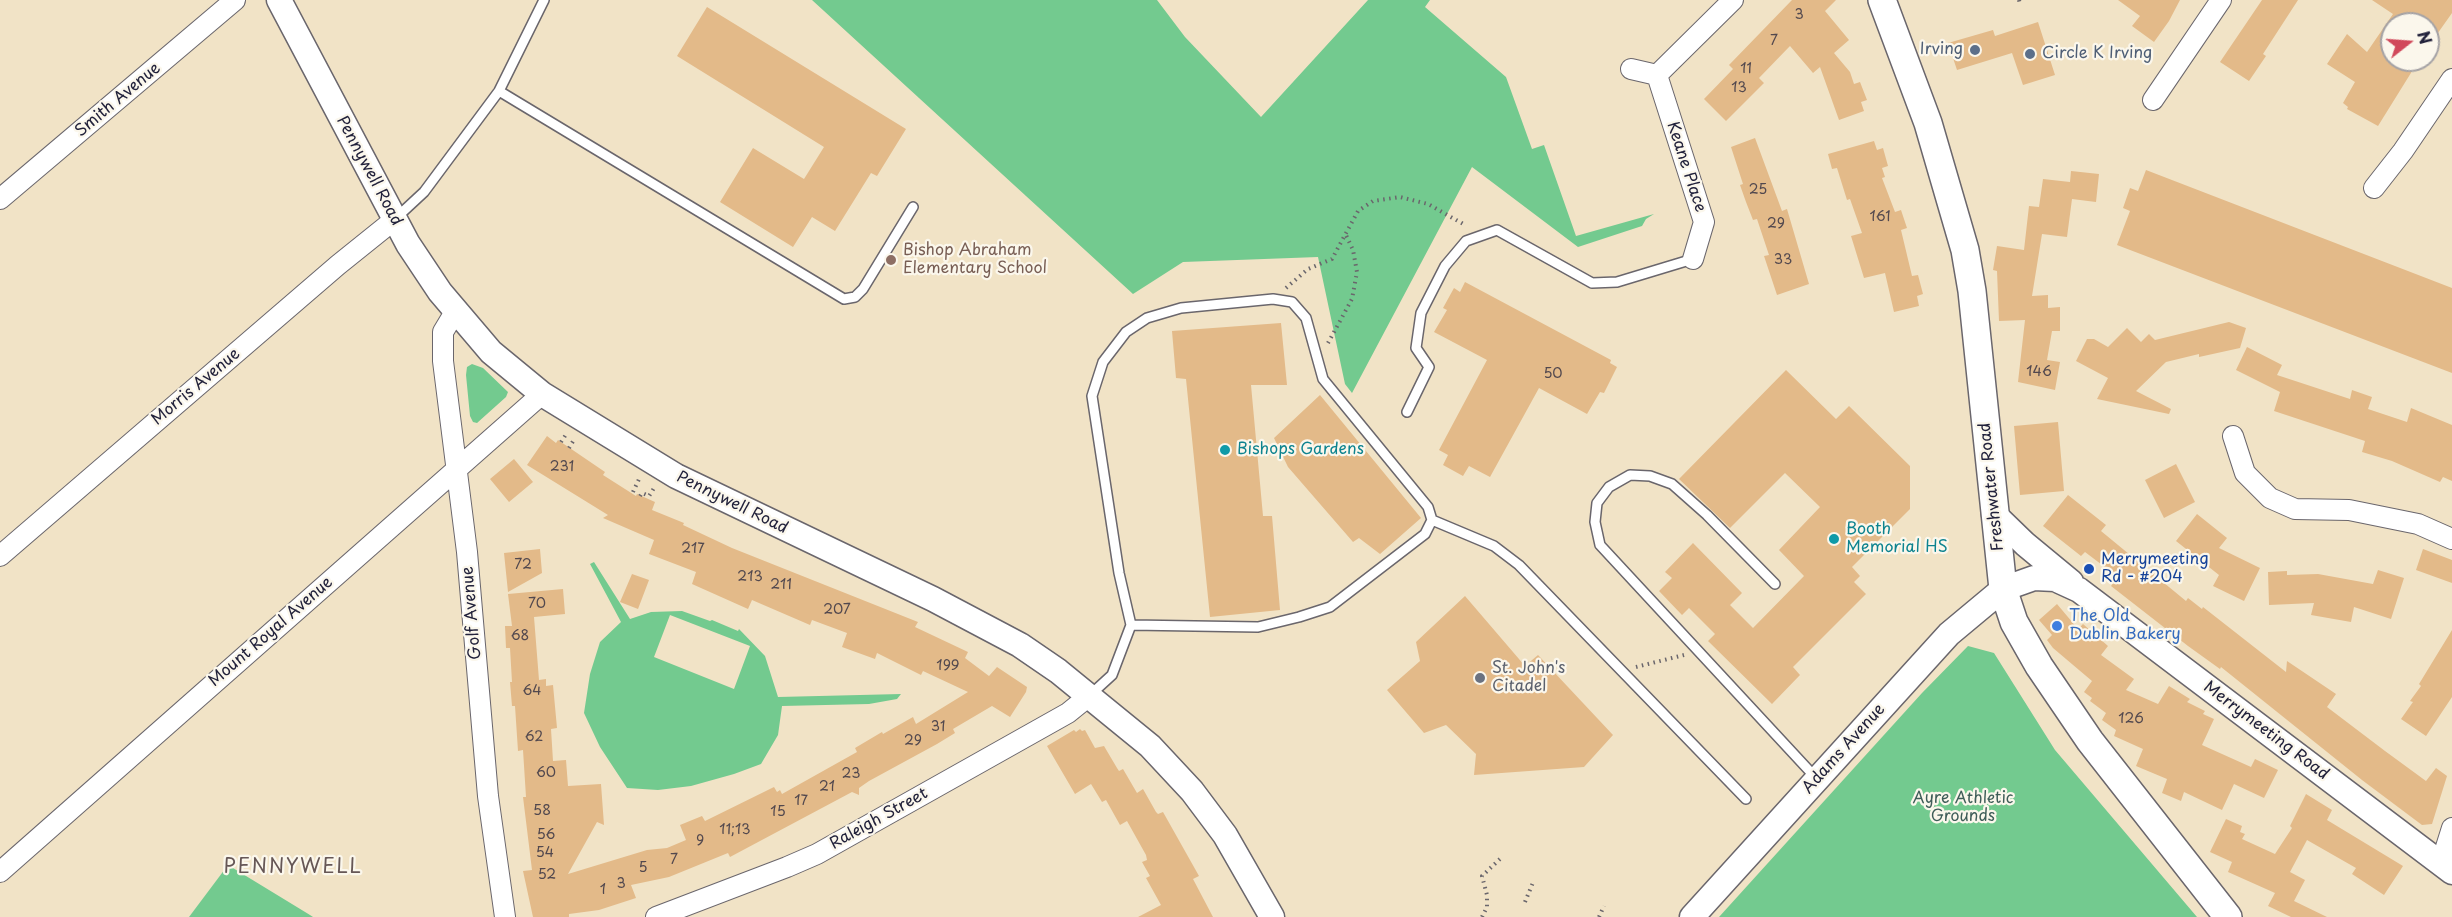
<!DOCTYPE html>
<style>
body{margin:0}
#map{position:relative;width:2452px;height:917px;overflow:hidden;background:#f1e3c6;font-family:"Playpen Sans",sans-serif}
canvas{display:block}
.north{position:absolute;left:2380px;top:12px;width:60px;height:60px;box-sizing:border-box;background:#fbf7ec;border:2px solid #a4a2a5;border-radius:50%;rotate:73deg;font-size:16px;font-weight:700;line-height:24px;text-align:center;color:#22223b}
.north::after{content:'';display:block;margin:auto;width:21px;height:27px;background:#d1495b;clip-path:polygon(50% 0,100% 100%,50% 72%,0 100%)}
</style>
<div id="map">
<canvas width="2452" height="917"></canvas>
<div class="north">N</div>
</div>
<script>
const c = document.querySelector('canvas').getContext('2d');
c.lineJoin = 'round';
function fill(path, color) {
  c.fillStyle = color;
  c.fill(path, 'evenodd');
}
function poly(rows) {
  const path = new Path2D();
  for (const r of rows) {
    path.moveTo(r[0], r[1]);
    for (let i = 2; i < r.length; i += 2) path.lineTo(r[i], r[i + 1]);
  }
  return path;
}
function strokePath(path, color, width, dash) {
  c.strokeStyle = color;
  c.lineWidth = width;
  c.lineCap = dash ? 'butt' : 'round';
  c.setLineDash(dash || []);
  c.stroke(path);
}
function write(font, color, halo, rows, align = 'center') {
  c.font = font + ' "Playpen Sans",sans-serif';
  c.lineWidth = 4.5;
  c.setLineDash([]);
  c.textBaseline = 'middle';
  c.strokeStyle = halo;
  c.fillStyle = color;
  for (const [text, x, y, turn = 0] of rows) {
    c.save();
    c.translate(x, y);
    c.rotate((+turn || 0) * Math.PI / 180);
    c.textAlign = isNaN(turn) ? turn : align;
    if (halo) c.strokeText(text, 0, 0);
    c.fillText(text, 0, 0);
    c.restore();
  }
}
fill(poly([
 [812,0,1157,0,1185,37,1261,117,1368,0,1430,0,1425,7,1506,77,1532,149,1544,145,1576,236,1654,214,1646,219,1642,226,1578,247,1472,167,1352,393,1345,384,1318,257,1183,262,1133,294],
 [472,364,483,368,508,392,506,397,477,423,473,422,470,416,466,375,467,367],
 [594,562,630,619,651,612,682,611,710,621,712,620,738,631,739,629,765,656,778,697,901,694,897,699,869,704,782,706,778,735,761,764,734,774,691,786,658,790,627,788,600,747,584,713,590,674,600,642,621,622,590,564],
 [670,615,750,646,734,689,654,657],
 [1968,646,1994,653,2055,750,2197,917,1719,917,1922,693],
 [228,865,310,915,313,917,189,917]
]), '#73ca8f');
fill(poly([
 [1792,0,1836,0,1825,11,1849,40,1834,53,1850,72,1854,84,1860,82,1867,100,1861,102,1864,111,1839,120,1820,67,1813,73,1790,46,1759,78,1764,83,1726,121,1704,99,1733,69,1729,65],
 [2118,0,2180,0,2169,21,2154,42,2132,26,2140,16],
 [2262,0,2298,0,2263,54,2266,56,2249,81,2220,62],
 [2372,0,2452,0,2452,13,2428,47,2428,24,2392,24,2392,60,2419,60,2378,126,2347,109,2348,107,2343,103,2355,82,2327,64,2347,34,2367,52,2393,14],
 [707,7,906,129,877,176,871,173,835,231,812,217,793,247,720,202,753,148,804,179,824,147,677,56],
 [2038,22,2055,75,2023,85,2012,53,1957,70,1948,43,1993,30,1995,36],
 [1755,138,1782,211,1787,209,1809,284,1777,295,1764,256,1769,255,1757,219,1753,220,1746,202,1740,185,1743,184,1731,147],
 [1874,141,1877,150,1883,148,1888,166,1882,168,1885,177,1882,178,1895,212,1901,210,1907,228,1901,230,1912,276,1918,275,1923,294,1917,296,1919,306,1894,312,1885,273,1864,278,1851,236,1862,233,1850,199,1847,200,1837,168,1832,169,1828,154],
 [2146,170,2452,288,2452,373,2117,245,2130,211,2123,208,2130,188,2138,191],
 [2071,171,2099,174,2096,202,2072,199,2067,237,2042,234,2032,296,2048,295,2048,308,2060,307,2060,331,2052,331,2047,360,2060,362,2055,390,2018,382,2025,320,1999,321,1997,271,1993,270,1997,246,2024,250,2029,206,2039,207,2043,179,2070,182],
 [1465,282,1611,360,1610,363,1617,367,1604,393,1600,392,1587,414,1539,388,1490,477,1469,466,1463,476,1443,465,1448,455,1439,450,1487,360,1434,332,1447,310,1443,308,1454,288,1460,292],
 [2229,322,2246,328,2240,348,2199,357,2199,354,2166,362,2136,391,2171,409,2169,414,2097,399,2108,378,2076,361,2087,339,2094,339,2108,347,2127,328,2141,342,2149,334,2155,340],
 [1281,323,1287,385,1251,385,1263,516,1272,516,1280,610,1210,617,1186,379,1176,378,1172,331],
 [2247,347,2282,365,2277,375,2350,399,2352,390,2372,397,2368,409,2407,422,2411,408,2452,425,2452,481,2443,477,2440,482,2392,461,2362,452,2365,441,2274,411,2280,392,2236,370],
 [1786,370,1836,419,1849,406,1910,466,1910,509,1852,567,1860,576,1854,582,1866,594,1793,667,1800,675,1772,704,1708,641,1715,634,1689,608,1682,615,1659,591,1672,578,1665,572,1693,543,1742,593,1730,605,1753,628,1804,576,1779,550,1820,507,1785,473,1730,528,1679,479],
 [1320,395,1421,518,1380,554,1359,538,1353,542,1288,467,1274,438],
 [2058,422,2064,491,2020,495,2014,426],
 [547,436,556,443,558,440,605,472,603,475,636,496,637,494,655,502,652,510,684,523,683,525,732,548,918,622,915,627,968,652,965,658,989,676,997,667,1027,687,1026,692,1010,717,992,706,953,729,955,733,937,744,869,781,859,788,859,795,852,792,730,857,728,853,669,877,631,885,636,898,599,910,569,914,569,917,533,917,523,871,532,870,523,797,526,797,523,750,518,751,515,706,512,706,510,682,512,682,510,648,506,648,505,626,512,626,508,594,563,589,565,614,534,617,539,680,546,679,546,686,553,685,557,728,551,729,553,761,566,760,568,786,601,784,604,825,597,822,568,874,647,850,667,848,686,840,680,825,702,816,705,821,774,787,777,792,780,790,782,794,857,752,855,748,882,732,883,734,913,717,916,724,968,692,923,671,921,675,877,653,875,659,842,647,847,633,812,620,810,625,752,600,748,609,692,584,696,572,649,554,654,540,603,518,608,515,527,465],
 [514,459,533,482,509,502,490,479],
 [2176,464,2195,502,2164,518,2145,480],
 [2068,495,2106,525,2101,531,2186,601,2188,598,2202,609,2203,607,2286,672,2287,661,2336,694,2327,707,2385,751,2426,781,2436,768,2447,776,2432,824,2422,825,2362,780,2221,667,2220,669,2188,646,2111,586,2118,577,2085,552,2081,556,2043,526],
 [2197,514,2227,538,2219,548,2260,568,2244,601,2213,586,2219,575,2176,541],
 [540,549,542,573,508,592,504,553],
 [2423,549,2452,560,2452,583,2416,570],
 [2378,570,2404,578,2391,619,2354,607,2351,622,2311,615,2314,603,2269,605,2268,572,2287,571,2287,575,2318,574,2373,584],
 [632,574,649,580,638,609,620,602],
 [1465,596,1525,666,1538,655,1613,735,1584,767,1474,775,1476,754,1446,725,1424,733,1387,690,1420,661,1416,642],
 [2057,604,2078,629,2083,624,2108,646,2101,655,2134,679,2126,690,2158,704,2169,686,2190,699,2187,702,2205,711,2203,714,2214,719,2202,745,2251,767,2255,759,2278,770,2264,798,2234,784,2222,810,2184,792,2181,801,2162,793,2167,779,2136,766,2143,749,2114,736,2116,730,2102,720,2106,713,2090,701,2092,698,2084,692,2092,681,2053,648,2047,640,2052,635,2039,620],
 [2452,630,2452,697,2426,736,2401,719,2413,702,2410,701,2421,686,2419,684],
 [1080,729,1082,731,1085,730,1095,748,1104,746,1117,768,1119,771,1123,769,1137,793,1143,789,1156,812,1158,814,1163,812,1199,876,1193,879,1213,917,1138,917,1161,905,1146,878,1150,876,1142,862,1147,860,1146,855,1127,821,1120,825,1106,800,1102,802,1091,784,1075,794,1047,746,1074,730,1076,732],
 [2306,794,2332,810,2327,820,2403,866,2384,895,2352,874,2356,868,2307,840,2290,872,2305,880,2294,901,2327,917,2291,917,2268,906,2275,893,2228,872,2232,862,2210,852,2226,819,2242,826,2240,832,2245,834,2242,839,2275,854,2292,828,2290,826]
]), '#e3ba89');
const service = poly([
 [499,91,844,299,855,297,863,289,913,207],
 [396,218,424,192,499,91,544,0],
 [1407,412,1429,367,1416,348,1421,313,1445,266,1466,241,1497,230,1592,283,1617,282,1693,259],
 [1432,520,1494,546,1519,565,1746,799],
 [1775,584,1707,515,1672,484,1650,476,1630,475,1609,487,1597,503,1595,522,1600,545,1816,778],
 [1089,696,1112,675,1131,625,1119,573,1092,396,1103,362,1126,332,1147,318,1181,308,1273,299,1292,302,1306,318,1323,379,1428,507,1432,520,1425,534,1330,607,1299,617,1258,627,1131,625]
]);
const minor = poly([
 [1631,69,1657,75,1733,0],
 [1657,75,1704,222,1693,259],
 [2153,100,2221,0],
 [2374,188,2403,151,2452,79],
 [0,199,235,0],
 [455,312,443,332,443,361,467,552,488,796,505,917],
 [2233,436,2245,473,2270,498,2295,509,2349,510,2418,524,2452,539],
 [0,556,338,265,394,220],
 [2441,863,2452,828],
 [0,872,542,394],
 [656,917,787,867,817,854,1068,713,1089,696]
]);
const tertiary = poly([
 [279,0,408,244,440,292,491,352,542,394,676,476,933,599,1020,645,1058,671,1150,746,1192,791,1225,835,1272,917],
 [1994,514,2025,544,2071,582],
 [1692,917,1949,634,2003,589,2034,578,2055,579,2079,590,2452,872]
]);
const secondary = poly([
 [1882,0,1928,123,1965,250,1972,291,2003,589,2014,622,2039,666,2090,741,2228,917]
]);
strokePath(service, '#6a666c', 12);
strokePath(minor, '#6a666c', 22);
strokePath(tertiary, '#6a666c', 27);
strokePath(secondary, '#6a666c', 30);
strokePath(poly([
 [2019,0,2020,4],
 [1286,288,1308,269,1332,259,1358,211,1373,201,1400,197,1428,204,1465,225],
 [1328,343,1352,299,1357,272,1353,250,1345,233],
 [561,442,567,433],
 [569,448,575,438],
 [633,492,640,477],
 [640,496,642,493,649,496,654,488],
 [1636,667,1684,655],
 [1525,902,1534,880],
 [1482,917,1487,907,1487,895,1482,876,1501,858],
 [1599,917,1604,906]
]), '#6a666c', 4, [1.5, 4.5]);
strokePath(service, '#fff', 9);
strokePath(minor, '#fff', 20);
strokePath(tertiary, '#fff', 24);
strokePath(secondary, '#fff', 27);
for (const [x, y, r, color] of [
 [1975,50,6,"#5c6f8a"],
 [2030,54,6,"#5c6f8a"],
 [891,260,6,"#8d6e63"],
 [1225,450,6,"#0f9aa8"],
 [1834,539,6,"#0f9aa8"],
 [2089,569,6,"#1a4fb4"],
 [2057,626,6,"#3f7fe0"],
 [1480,678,6,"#6b7280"]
]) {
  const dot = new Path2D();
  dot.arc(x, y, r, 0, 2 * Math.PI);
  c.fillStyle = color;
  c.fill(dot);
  strokePath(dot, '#fbf7ec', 2);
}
write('14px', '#52484e', null, [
 ["3",1799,15],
 ["7",1774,41],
 ["11",1746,69],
 ["13",1739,88],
 ["25",1758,190],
 ["161",1880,217],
 ["29",1776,224],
 ["33",1783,260],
 ["146",2039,372],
 ["50",1553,374],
 ["231",562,467],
 ["217",693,549],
 ["72",523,565],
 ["213",750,577],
 ["211",781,585],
 ["70",537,604],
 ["207",837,610],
 ["68",520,636],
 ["199",948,666],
 ["64",532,691],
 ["126",2131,719],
 ["31",938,727],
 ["62",534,737],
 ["29",913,741],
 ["60",546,773],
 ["23",851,774],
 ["21",827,787],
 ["17",801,801],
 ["58",542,811],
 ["15",778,812],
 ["11;13",735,830],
 ["56",546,835],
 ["9",700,841],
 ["54",545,853],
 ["7",674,860],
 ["5",643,868],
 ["52",547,875],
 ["3",621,884],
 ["1",603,890]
]);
write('16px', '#4e5e75', '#fbf7ec', [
 ["Irving",1963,50],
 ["Circle K Irving",2042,54,"left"]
], 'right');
write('16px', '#22223b', '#fbf7ec', [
 ["Smith Avenue",118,100,-40],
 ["Keane Place",1686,167,72],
 ["Pennywell Road",369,171,62],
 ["Morris Avenue",196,387,-40],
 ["Freshwater Road",1992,487,-96],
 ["Pennywell Road",732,503,26],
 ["Golf Avenue",472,613,-95],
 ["Mount Royal Avenue",271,632,-41],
 ["Merrymeeting Road",2266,731,37],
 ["Adams Avenue",1844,749,-48],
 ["Raleigh Street",879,819,-29]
]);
write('16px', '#785e54', '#fbf7ec', [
 ["Bishop Abraham",903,251],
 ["Elementary School",903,269]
], 'left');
write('16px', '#0d838f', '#fbf7ec', [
 ["Bishops Gardens",1237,450],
 ["Booth",1846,530],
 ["Memorial HS",1846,548]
], 'left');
write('16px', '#164399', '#fbf7ec', [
 ["Merrymeeting",2101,560],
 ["Rd - #204",2101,578]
], 'left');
write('16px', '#366cbe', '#fbf7ec', [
 ["The Old",2069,617],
 ["Dublin Bakery",2069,635]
], 'left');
write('16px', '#5b616d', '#fbf7ec', [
 ["St. John's",1492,669],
 ["Citadel",1492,687]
], 'left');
write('16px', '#3e5d58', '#fbf7ec', [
 ["Ayre Athletic",1963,799],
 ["Grounds",1963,817]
]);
c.letterSpacing = '1.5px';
write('20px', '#665756', '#fbf7ec', [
 ["PENNYWELL",293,867]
]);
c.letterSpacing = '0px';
</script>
